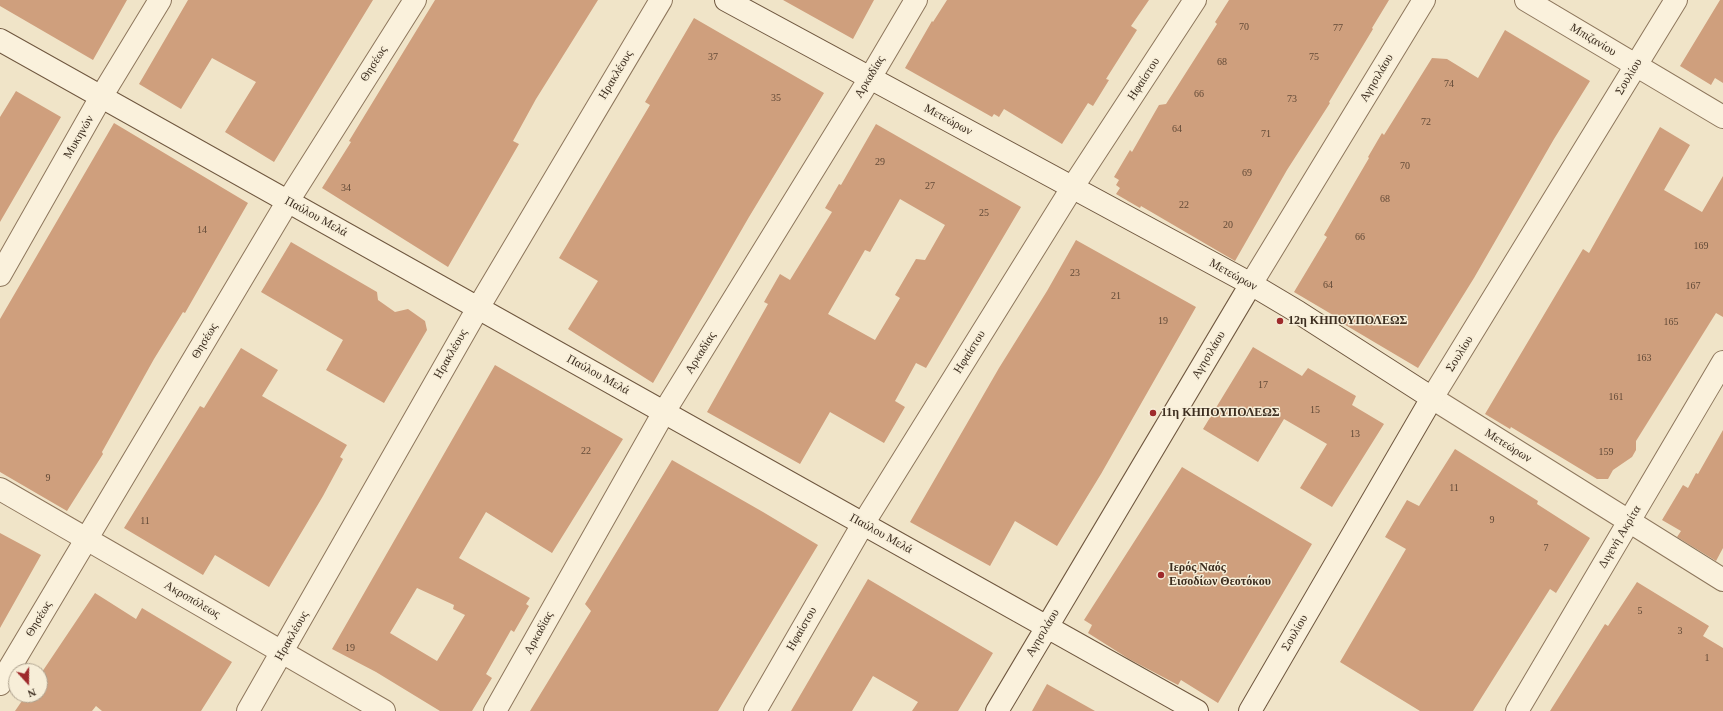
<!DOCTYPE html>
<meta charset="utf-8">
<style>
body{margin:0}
#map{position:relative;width:1723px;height:711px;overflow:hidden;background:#f0e4c8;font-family:Georgia,serif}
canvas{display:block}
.north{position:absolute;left:8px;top:663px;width:40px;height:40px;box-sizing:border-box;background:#f7eed8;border:1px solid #ada18e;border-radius:50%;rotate:159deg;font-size:11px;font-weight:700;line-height:16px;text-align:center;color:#3d2e20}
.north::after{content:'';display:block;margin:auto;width:14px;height:18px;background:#9e2a2b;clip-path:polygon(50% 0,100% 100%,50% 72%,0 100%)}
</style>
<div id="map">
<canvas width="1723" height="711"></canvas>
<div class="north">N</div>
</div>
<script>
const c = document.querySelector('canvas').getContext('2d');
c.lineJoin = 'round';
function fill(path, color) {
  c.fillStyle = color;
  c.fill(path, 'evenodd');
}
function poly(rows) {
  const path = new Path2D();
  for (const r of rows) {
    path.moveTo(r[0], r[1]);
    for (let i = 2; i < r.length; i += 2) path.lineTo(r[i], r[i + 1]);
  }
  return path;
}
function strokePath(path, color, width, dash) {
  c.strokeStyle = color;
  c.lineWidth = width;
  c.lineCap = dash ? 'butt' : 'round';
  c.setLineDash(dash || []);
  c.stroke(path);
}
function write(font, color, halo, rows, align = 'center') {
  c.font = font + ' Georgia,serif';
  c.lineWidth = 3;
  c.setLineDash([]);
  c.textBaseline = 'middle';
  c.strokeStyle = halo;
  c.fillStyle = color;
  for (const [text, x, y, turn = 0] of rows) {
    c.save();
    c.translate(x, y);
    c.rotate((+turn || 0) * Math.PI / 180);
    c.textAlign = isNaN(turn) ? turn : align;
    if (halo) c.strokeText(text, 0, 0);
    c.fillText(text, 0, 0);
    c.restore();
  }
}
fill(poly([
 [0,0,127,0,93,60,0,6],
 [188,0,373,0,274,162,225,132,256,82,212,58,181,109,139,84],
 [435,0,598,0,536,99,513,141,519,144,448,267,322,188,351,142,349,141],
 [783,0,874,0,853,39],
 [947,0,1149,0,1131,26,1137,30,1106,79,1109,80,1093,106,1088,103,1062,144,1004,109,999,117,994,114,992,117,905,68,932,21,933,22],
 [1229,0,1389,0,1372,28,1373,29,1329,102,1330,103,1287,170,1235,261,1141,206,1140,208,1116,194,1120,188,1116,185,1119,180,1114,177,1130,150,1132,152,1159,105,1166,104,1217,24,1215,22],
 [1720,0,1723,0,1723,83,1715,78,1711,85,1680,66],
 [694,18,824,93,749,217,653,383,568,329,598,281,559,258,650,105,645,102],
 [1505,30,1590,81,1554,139,1474,278,1418,368,1337,320,1338,318,1294,292,1327,237,1324,235,1369,158,1368,157,1382,133,1384,135,1432,58,1447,59,1478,78],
 [16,91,61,117,0,222,0,117],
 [114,123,248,203,185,313,183,312,154,359,102,452,103,454,67,511,0,472,0,319],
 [876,124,1021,207,926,368,916,363,895,401,905,407,884,443,830,412,800,464,707,412,768,304,764,302,780,274,790,280,832,212,825,208,839,184,841,185],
 [900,199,945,225,925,260,916,259,895,295,900,298,875,340,828,314,865,250,870,252],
 [1660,127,1690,145,1664,190,1702,212,1723,176,1723,317,1716,313,1636,441,1636,450,1632,457,1613,470,1608,479,1597,479,1511,427,1510,429,1485,414,1583,249,1589,253],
 [1076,240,1196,307,1101,474,1057,546,1015,521,990,566,910,522,999,368,1047,291],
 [291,242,377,292,378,300,395,312,408,309,425,321,427,330,384,403,326,370,343,340,261,292],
 [1253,347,1302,376,1308,368,1356,396,1352,405,1384,424,1332,507,1300,488,1327,444,1284,419,1258,462,1203,429],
 [241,348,278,370,262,396,347,445,340,457,343,459,323,496,269,587,215,555,203,575,124,528,200,406,204,408],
 [495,365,623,439,552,553,486,512,459,558,530,598,526,604,529,606,514,632,511,630,486,674,492,678,472,711,440,711,376,672,332,649],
 [417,588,454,605,453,609,465,615,437,661,390,633],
 [1723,430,1723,548,1716,561,1677,537,1681,531,1662,520,1683,485,1688,488,1696,473,1698,474],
 [1455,449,1538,501,1537,504,1590,538,1556,593,1550,589,1473,711,1420,711,1340,662,1406,549,1385,537,1407,500,1419,506],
 [672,460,763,512,818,545,718,711,530,711,591,611,585,604],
 [1182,467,1312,544,1218,703,1181,680,1178,685,1129,659,1088,633,1092,625,1084,620],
 [0,533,41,555,0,628],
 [868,579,993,653,958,711,912,711,918,702,873,676,852,711,791,711],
 [1637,582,1709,626,1703,636,1723,648,1723,711,1550,711,1605,624,1608,626],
 [95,593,136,619,142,608,232,662,201,711,102,711,96,706,92,711,15,711,26,695,40,695,40,675],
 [1047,684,1095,711,1032,711]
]), '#cf9f7d');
const street = poly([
 [1526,0,1723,117],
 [1676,0,1432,398,1723,580],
 [0,275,101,97,160,0],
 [1251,284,1424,0],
 [0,489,384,711],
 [0,684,288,201,415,0],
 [248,711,478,308,661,0],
 [495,711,664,412,870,78,916,0],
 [755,711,863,524,1072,188,1195,0],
 [1517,711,1723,362]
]);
const secondary = poly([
 [726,0,1251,284,1298,312,1432,398,1250,711],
 [0,40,1197,711],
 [997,711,1251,284]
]);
strokePath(street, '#8d765c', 24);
strokePath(secondary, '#6f573f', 24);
strokePath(street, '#faf1dc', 22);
strokePath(secondary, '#faf1dc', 22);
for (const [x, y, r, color] of [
 [1280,321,4,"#9e2a2b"],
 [1153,413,4,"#9e2a2b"],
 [1161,575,4,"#9e2a2b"]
]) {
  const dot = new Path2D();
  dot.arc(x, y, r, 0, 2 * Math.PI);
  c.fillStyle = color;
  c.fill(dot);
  strokePath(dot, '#f7eed8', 1.5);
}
write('10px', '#624a37', null, [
 ["70",1244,27],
 ["77",1338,28],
 ["37",713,57],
 ["75",1314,57],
 ["68",1222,62],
 ["74",1449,84],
 ["66",1199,94],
 ["35",776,98],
 ["73",1292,99],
 ["72",1426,122],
 ["64",1177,129],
 ["71",1266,134],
 ["29",880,162],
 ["70",1405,166],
 ["69",1247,173],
 ["27",930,186],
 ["34",346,188],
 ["68",1385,199],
 ["22",1184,205],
 ["25",984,213],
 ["20",1228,225],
 ["14",202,230],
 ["66",1360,237],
 ["169",1701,246],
 ["23",1075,273],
 ["64",1328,285],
 ["167",1693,286],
 ["21",1116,296],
 ["19",1163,321],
 ["165",1671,322],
 ["163",1644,358],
 ["17",1263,385],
 ["161",1616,397],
 ["15",1315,410],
 ["13",1355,434],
 ["22",586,451],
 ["159",1606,452],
 ["9",48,478],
 ["11",1454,488],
 ["9",1492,520],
 ["11",145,521],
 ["7",1546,548],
 ["5",1640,611],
 ["3",1680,631],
 ["19",350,648],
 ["1",1707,658]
]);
write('12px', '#3d2e20', '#f7eed8', [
 ["Μπιζανίου",1593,40,31],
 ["Θησέως",374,64,-58],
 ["Ηρακλέους",616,75,-59],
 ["Αρκαδίας",870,77,-59],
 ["Σουλίου",1629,77,-59],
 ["Αγησιλάου",1377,78,-59],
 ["Ηφαίστου",1144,79,-57],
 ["Μετεώρων",948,120,28],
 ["Μυκηνών",79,137,-60],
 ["Παύλου Μελά",316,217,29],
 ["Μετεώρων",1233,275,29],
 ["Θησέως",205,341,-59],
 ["Ηφαίστου",970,352,-58],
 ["Αρκαδίας",701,353,-58],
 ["Ηρακλέους",451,354,-60],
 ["Σουλίου",1460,354,-58],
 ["Αγησιλάου",1209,355,-59],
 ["Παύλου Μελά",598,375,29],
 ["Μετεώρων",1508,446,32],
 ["Παύλου Μελά",881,534,29],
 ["Διγενή Ακρίτα",1620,537,-59],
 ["Ακροπόλεως",192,600,30],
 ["Θησέως",39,619,-59],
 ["Ηφαίστου",802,629,-60],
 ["Αρκαδίας",539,633,-61],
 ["Αγησιλάου",1043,633,-59],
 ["Σουλίου",1295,633,-60],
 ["Ηρακλέους",292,636,-60]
]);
write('bold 12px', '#3d2e20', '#f7eed8', [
 ["12η ΚΗΠΟΥΠΟΛΕΩΣ",1288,321],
 ["11η ΚΗΠΟΥΠΟΛΕΩΣ",1161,413],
 ["Ιερός Ναός",1169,568],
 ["Εισοδίων Θεοτόκου",1169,582]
], 'left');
</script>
